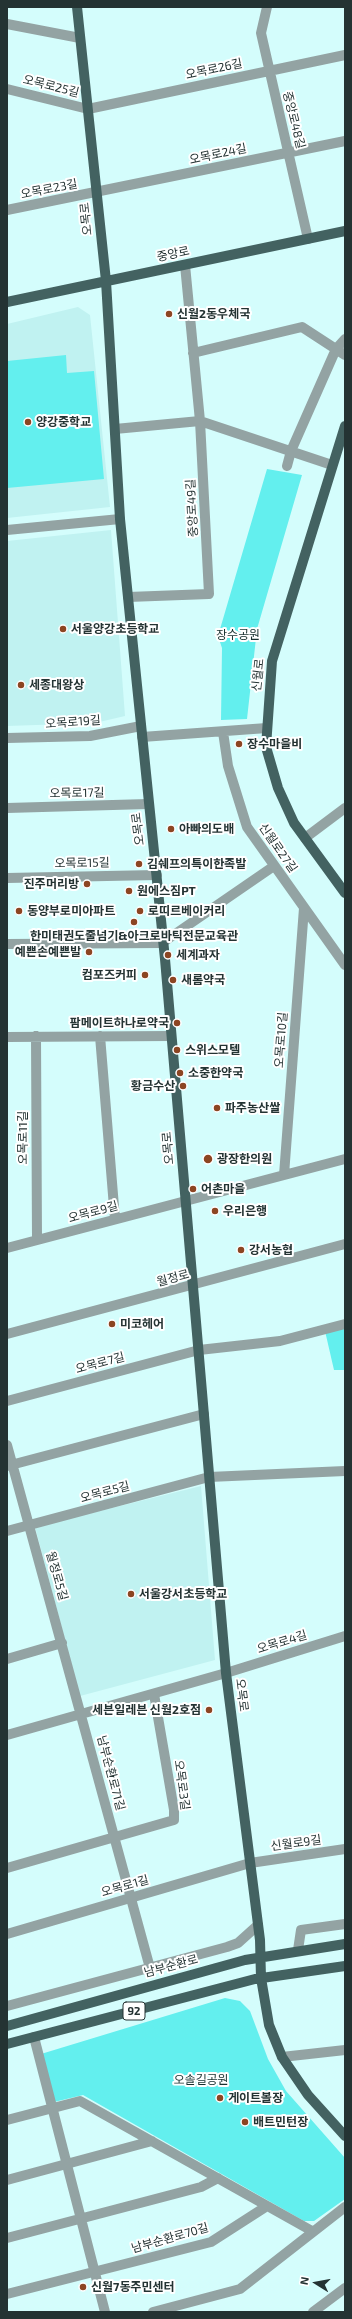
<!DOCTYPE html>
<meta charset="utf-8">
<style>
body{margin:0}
#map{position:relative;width:352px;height:2319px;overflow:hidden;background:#d4fdfc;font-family:"Exo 2",sans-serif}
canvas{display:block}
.frame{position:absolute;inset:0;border:8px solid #243333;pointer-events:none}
.north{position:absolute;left:296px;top:2263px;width:40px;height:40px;-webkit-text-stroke:3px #fff;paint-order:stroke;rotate:281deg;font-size:11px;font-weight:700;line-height:16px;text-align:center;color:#243333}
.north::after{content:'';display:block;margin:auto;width:14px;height:18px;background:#243333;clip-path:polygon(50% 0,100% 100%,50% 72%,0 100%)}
</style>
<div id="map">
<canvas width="352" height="2319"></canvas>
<div class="frame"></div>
<div class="north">N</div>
</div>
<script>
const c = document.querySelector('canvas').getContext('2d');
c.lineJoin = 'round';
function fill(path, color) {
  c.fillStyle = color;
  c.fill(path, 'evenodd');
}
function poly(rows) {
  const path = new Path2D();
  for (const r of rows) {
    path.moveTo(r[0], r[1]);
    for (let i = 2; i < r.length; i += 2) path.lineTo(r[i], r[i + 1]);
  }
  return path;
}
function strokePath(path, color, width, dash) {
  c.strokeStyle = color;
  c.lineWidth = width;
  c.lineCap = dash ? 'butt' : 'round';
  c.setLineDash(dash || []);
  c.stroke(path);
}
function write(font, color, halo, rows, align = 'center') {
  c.font = font + ' "Exo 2","Noto Sans KR",sans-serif';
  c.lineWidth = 4;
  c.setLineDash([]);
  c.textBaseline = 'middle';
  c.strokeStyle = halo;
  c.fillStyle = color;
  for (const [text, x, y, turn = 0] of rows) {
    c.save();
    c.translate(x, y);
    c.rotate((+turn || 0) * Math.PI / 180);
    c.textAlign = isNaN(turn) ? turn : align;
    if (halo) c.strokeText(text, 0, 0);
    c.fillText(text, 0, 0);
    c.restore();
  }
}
fill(poly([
 [78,307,90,315,110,507,7,518,7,324],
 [111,530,125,716,95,723,7,726,7,541],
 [201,1486,215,1660,80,1696,35,1527]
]), '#c0f2f1');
fill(poly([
 [66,355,67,373,94,371,104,479,7,488,7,361],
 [267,469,302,475,257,629,247,719,221,720,222,648,218,636],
 [345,1325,345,1370,334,1370,325,1331],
 [225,1998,240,2001,250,2011,268,2059,286,2091,345,2158,345,2199,314,2221,304,2221,83,2095,54,2102,41,2054]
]), '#63efee');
strokePath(poly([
 [267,7,261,33,308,239],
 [7,24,80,38],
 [7,89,88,109,345,55],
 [7,210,345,141],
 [193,353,302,327,345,355],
 [115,429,200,421,332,465],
 [287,466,291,451,336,349,345,339],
 [7,530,120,519],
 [128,597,209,594,200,421,185,265],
 [223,732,228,766,247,827,345,965],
 [142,737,267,728],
 [7,738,90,736,141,726],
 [7,808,148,804],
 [305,838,345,808],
 [7,878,157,875],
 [7,944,162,943,274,866],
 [36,1036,37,1240],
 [100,1036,115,1219],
 [7,1037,171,1036],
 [284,1175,304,908],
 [7,1248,345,1159],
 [7,1334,345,1244],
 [7,1401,199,1350,280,1341,345,1324],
 [7,1445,150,1968],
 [7,1466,204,1414],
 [7,1531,209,1477,345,1471],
 [7,1659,62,1643],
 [7,1735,226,1673,345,1636],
 [7,1868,174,1820,174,1810,154,1694],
 [7,1934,250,1863,345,1849],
 [298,1950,301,1930,345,1924],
 [7,2006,227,1947,238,1943,258,1925],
 [34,2037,105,2312],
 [282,2057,345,2050],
 [7,2120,80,2101,312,2231],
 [7,2180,152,2141],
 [7,2238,201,2187,218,2178],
 [7,2294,211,2242,267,2206],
 [153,2312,240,2289,345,2207],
 [313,2312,345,2288]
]), '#93a3a3', 10);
strokePath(poly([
 [77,7,106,281,120,519,165,959,226,1673,260,1940,261,1978,269,2025,282,2057,308,2095,345,2136],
 [7,302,345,231],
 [345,426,272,661,266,747,278,788,294,823,345,893],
 [7,2026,245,1960,345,1944],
 [7,2044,255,1979,345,1966]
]), '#436261', 10);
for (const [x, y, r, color] of [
 [169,314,4,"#8c4522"],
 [28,422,4,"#8c4522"],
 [63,629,4,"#8c4522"],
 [21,685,4,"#8c4522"],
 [239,744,4,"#8c4522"],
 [171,829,4,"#8c4522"],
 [139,864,4,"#8c4522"],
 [87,884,4,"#8c4522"],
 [129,891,4,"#8c4522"],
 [19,911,4,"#8c4522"],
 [140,911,4,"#8c4522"],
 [134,922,4,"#8c4522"],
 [89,952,4,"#8c4522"],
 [168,955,4,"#8c4522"],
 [145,975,4,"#8c4522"],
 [173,980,4,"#8c4522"],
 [177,1023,4,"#8c4522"],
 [177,1050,4,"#8c4522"],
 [180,1073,4,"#8c4522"],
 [183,1086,4,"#8c4522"],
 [217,1108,4,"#8c4522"],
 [208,1159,5,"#8c4522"],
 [193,1189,4,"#8c4522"],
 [215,1211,4,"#8c4522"],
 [241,1250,4,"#8c4522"],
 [112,1324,4,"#8c4522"],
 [131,1594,4,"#8c4522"],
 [209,1710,4,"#8c4522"],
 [220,2098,4,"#8c4522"],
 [245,2122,4,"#8c4522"],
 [83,2287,4,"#8c4522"]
]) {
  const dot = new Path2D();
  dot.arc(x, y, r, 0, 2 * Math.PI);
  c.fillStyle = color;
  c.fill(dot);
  strokePath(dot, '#fff', 1.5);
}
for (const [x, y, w] of [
 [134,2011,22]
]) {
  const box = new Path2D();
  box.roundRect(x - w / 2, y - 9, w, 18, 3);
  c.fillStyle = '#fff';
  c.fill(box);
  strokePath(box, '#243333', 1);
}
write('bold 11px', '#243333', null, [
 ["92",134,2011]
]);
write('12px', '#243333', '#fff', [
 ["오목로26길",214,69,-12],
 ["오목로25길",51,86,14],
 ["중앙로48길",294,120,76],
 ["오목로24길",218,154,-12],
 ["오목로23길",49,189,-11],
 ["오목로",86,219,-96],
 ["중앙로",173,254,-12],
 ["중앙로49길",192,508,-93],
 ["신월로",258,675,-84],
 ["오목로19길",73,722,-4],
 ["오목로17길",77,793,-1],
 ["오목로",138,829,-97],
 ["신월로27길",278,848,55],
 ["오목로15길",82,863,-1],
 ["오목로10길",281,1040,-86],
 ["오목로11길",23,1138,-90],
 ["오목로",168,1148,-95],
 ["오목로9길",93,1212,-15],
 ["월정로",173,1278,-15],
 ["오목로7길",100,1363,-15],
 ["오목로5길",105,1492,-15],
 ["월정로5길",57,1576,74],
 ["오목로4길",282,1642,-17],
 ["오목로",242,1695,83],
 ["남부순환로71길",111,1773,75],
 ["오목로3길",182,1785,82],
 ["신월로9길",296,1843,-8],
 ["오목로1길",125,1886,-16],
 ["남부순환로",171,1966,-15],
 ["남부순환로70길",170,2238,-16]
]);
write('bold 12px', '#243333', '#fff', [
 ["신월2동우체국",177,314],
 ["양강중학교",36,422],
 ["서울양강초등학교",71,629],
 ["세종대왕상",29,685],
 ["장수마을비",247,744],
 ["아빠의도배",179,829],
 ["김쉐프의특이한족발",147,864],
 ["진주머리방",79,884,"right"],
 ["원에스짐PT",137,891],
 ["동양부로미아파트",27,911],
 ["로띠르베이커리",148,911],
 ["한미태권도줄넘기&아크로바틱전문교육관",134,936,"center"],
 ["예쁜손예쁜발",81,952,"right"],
 ["세계과자",176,955],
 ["컴포즈커피",137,975,"right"],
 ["새롬약국",181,980],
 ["팜메이트하나로약국",169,1023,"right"],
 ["스위스모텔",185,1050],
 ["소중한약국",188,1073],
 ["황금수산",175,1086,"right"],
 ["파주농산쌀",225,1108],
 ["광장한의원",217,1159],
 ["어촌마을",201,1189],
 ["우리은행",223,1211],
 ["강서농협",249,1250],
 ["미코헤어",120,1324],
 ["서울강서초등학교",139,1594],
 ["세븐일레븐 신월2호점",201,1710,"right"],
 ["게이트볼장",228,2098],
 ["배트민턴장",253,2122],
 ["신월7동주민센터",91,2287]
], 'left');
write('12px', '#18302f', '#fff', [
 ["장수공원",238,635],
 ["오솔길공원",201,2080]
]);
</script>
